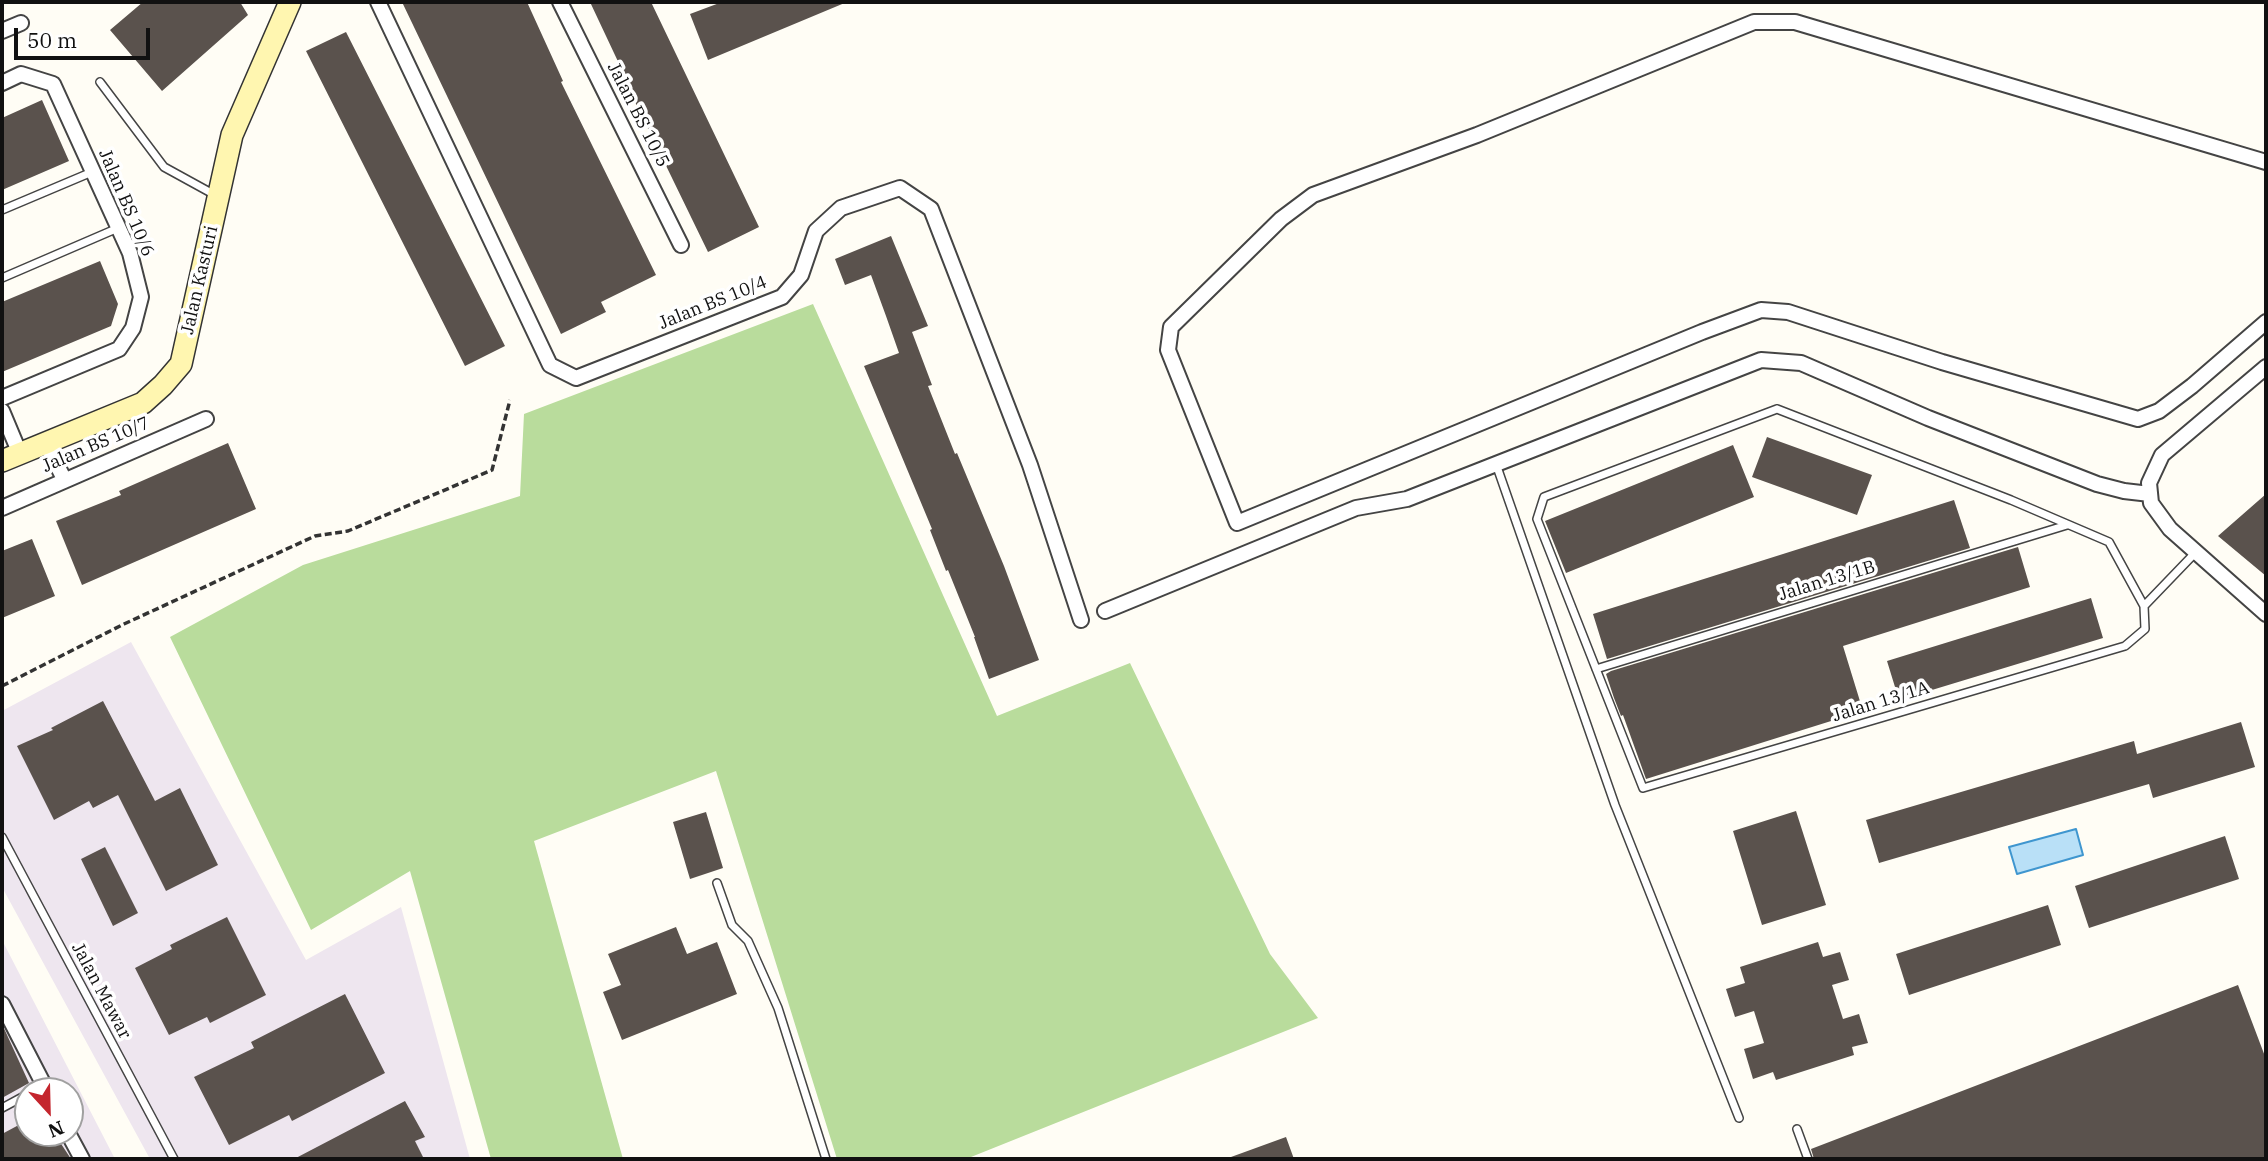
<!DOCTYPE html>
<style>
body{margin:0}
#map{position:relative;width:2268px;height:1161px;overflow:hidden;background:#fffdf5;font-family:"IBM Plex Serif",serif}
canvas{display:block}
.frame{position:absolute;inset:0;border:4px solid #111;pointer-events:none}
.north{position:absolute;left:14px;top:1077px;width:70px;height:70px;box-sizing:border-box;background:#fff;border:2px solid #a0a0a0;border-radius:50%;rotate:158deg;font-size:19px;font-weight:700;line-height:28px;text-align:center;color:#111}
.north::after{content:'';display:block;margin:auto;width:24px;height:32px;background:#c4262e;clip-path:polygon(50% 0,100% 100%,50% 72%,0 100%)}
.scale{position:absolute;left:14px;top:28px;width:136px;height:32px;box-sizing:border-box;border:4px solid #111;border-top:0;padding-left:9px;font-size:21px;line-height:24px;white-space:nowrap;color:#111;-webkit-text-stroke:5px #fff;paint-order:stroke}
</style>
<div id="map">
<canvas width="2268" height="1161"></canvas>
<div class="frame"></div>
<div class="north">N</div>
<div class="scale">50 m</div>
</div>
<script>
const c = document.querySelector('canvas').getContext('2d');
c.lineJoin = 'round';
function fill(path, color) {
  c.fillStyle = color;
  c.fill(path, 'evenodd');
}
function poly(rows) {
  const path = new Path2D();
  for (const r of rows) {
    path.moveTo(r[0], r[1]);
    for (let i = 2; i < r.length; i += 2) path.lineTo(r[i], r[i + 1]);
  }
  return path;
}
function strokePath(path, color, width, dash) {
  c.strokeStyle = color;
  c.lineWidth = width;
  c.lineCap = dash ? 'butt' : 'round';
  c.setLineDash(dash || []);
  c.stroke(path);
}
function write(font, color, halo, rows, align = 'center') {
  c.font = font + ' "IBM Plex Serif",serif';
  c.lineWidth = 7;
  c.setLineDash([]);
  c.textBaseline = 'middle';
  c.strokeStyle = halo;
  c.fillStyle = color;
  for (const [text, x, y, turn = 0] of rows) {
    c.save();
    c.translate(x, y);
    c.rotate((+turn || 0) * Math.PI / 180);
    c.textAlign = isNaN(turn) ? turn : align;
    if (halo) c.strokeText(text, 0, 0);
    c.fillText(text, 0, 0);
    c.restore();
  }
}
fill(poly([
 [131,642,306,960,401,907,470,1159,150,1159,2,887,2,711],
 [2,940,115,1159,2,1159],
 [28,1091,70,1091,70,1133,28,1133]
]), '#eee6ef');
fill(poly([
 [813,304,997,716,1130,663,1270,954,1318,1018,966,1159,837,1159,716,771,534,841,623,1159,491,1159,410,871,311,930,170,637,303,565,520,496,524,414]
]), '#b9dc9c');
const water = poly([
 [2076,829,2083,855,2017,874,2009,847,2076,829]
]);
fill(water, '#b9e0f7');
strokePath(water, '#3f96cf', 2);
fill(poly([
 [143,2,240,2,248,15,162,91,110,30],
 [402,2,527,2,563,81,561,82,656,275,601,302,606,312,561,334],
 [590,2,651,2,759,227,708,252,620,71,622,70],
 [722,2,847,2,708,60,690,14],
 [346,32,505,346,465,366,306,51],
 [42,100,69,161,2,190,2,118],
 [891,236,928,326,912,332,932,385,928,386,955,454,957,453,1004,566,1039,660,989,679,974,637,975,637,948,570,946,571,930,530,932,529,864,366,899,353,886,316,871,275,845,285,835,259],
 [100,261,118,304,111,326,2,372,2,302],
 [1767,437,1872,475,1857,515,1752,477],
 [228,443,256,509,82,585,56,521,121,495,119,491],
 [1733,445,1754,497,1566,573,1545,521],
 [2266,494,2266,576,2218,536],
 [1954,500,1970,548,1607,659,1593,614],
 [32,539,55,596,2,618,2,551],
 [2018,547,2030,587,1843,646,1863,711,1646,779,1623,715,1621,716,1614,698,1606,674,1611,671],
 [2091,598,2103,638,1899,700,1887,661],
 [103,701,155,801,180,788,218,865,166,891,118,795,93,808,89,801,54,820,17,746,53,730,51,728],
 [2241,722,2255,767,2153,798,2149,784,1879,863,1866,820,2134,741,2137,754],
 [1796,811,1826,905,1762,925,1733,831],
 [706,812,723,868,690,879,673,822],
 [2225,836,2239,879,2089,928,2075,886],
 [105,847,138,913,113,926,81,859],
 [2048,905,2061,945,1909,995,1896,954],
 [227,917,266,995,210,1023,207,1017,169,1035,135,968,172,949,170,945],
 [676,927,687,954,717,942,737,994,622,1040,603,992,621,985,608,954],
 [1818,942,1823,957,1840,952,1849,980,1832,985,1843,1019,1859,1014,1868,1043,1852,1047,1854,1055,1776,1080,1773,1072,1753,1079,1744,1049,1764,1043,1754,1011,1735,1017,1726,989,1745,983,1740,967],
 [2238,985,2266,1059,2266,1159,1814,1159,1811,1149],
 [345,994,385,1073,292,1121,289,1115,229,1145,194,1077,254,1048,251,1042],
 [2,1024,29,1083,2,1098],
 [405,1101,425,1137,415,1141,424,1159,294,1159],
 [28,1120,28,1133,54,1133,71,1159,2,1159,2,1134],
 [1286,1137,1294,1159,1231,1159,1231,1157]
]), '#5a524d');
const lane = poly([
 [100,82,164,167,215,195],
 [2,210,92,172],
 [2,278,118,228],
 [1777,409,2011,500,2109,542,2144,606,2145,629,2125,646,1643,788,1537,519,1544,497,1777,409],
 [1496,464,1615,805,1739,1118],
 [2144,606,2195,553],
 [1596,669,2067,525],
 [2,837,174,1159],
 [717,883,732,925,748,941,778,1008,826,1159],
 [34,1091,44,1086],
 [2,1108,28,1094],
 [1797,1129,1808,1159]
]);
const street = poly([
 [378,2,550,365,576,378,782,297,801,275,816,231,841,208,900,188,931,209,1030,465,1081,620],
 [560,2,681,245],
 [2,31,21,23],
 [2,83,21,74,53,84,130,253,141,297,133,328,119,349,2,398],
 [2266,162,1795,22,1754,22,1477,135,1313,195,1281,219,1171,327,1168,350,1237,523,1702,332,1761,310,1788,312,1942,362,2138,419,2159,411,2192,386,2266,322],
 [2266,367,2162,455,2149,483,2151,503,2170,529,2266,614],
 [2,411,20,454],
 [46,443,64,479],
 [2,508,206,419],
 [1105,611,1356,508,1407,499,1761,360,1801,363,1928,418,2097,484,2124,491,2150,494],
 [2,1004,47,1091],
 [68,1133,82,1159]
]);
const secondary = poly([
 [2,461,143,403,163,385,181,364,232,135,290,2]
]);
strokePath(lane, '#444', 10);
strokePath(street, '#444', 18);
strokePath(secondary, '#333', 24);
strokePath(poly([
 [2,686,124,624,315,536,348,531,492,470,510,400]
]), '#333', 3.5, [7, 3.5]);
strokePath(lane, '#fff', 7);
strokePath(street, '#fff', 14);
strokePath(secondary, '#fff6b0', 21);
write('18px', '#111', '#fff', [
 ["Jalan BS 10/5",638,115,63],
 ["Jalan BS 10/6",126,203,67],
 ["Jalan Kasturi",200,280,-77],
 ["Jalan BS 10/4",713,303,-22],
 ["Jalan BS 10/7",96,445,-23],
 ["Jalan 13/1B",1827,581,-17],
 ["Jalan 13/1A",1881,702,-17],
 ["Jalan Mawar",101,991,62]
]);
</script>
